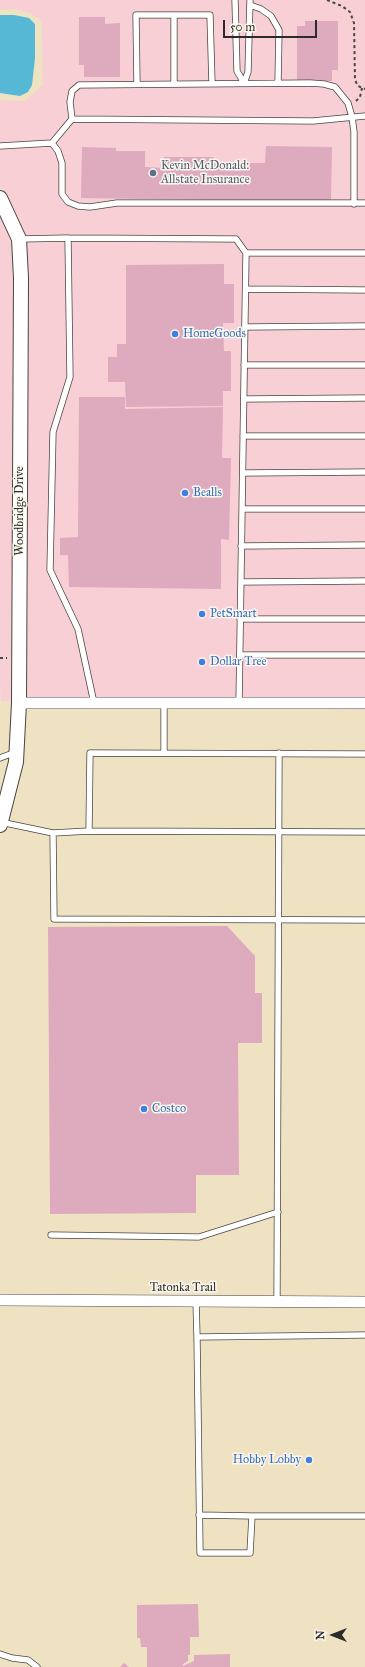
<!DOCTYPE html>
<style>
body{margin:0}
#map{position:relative;width:365px;height:1667px;overflow:hidden;background:#efe2c3;font-family:"IM FELL Great Primer",serif}
canvas{display:block}
.north{position:absolute;left:313px;top:1615px;width:40px;height:40px;-webkit-text-stroke:3px #fbf7ec;paint-order:stroke;rotate:270deg;font-size:11px;font-weight:700;line-height:16px;text-align:center;color:#2b2b2b}
.north::after{content:'';display:block;margin:auto;width:14px;height:18px;background:#2b2b2b;clip-path:polygon(50% 0,100% 100%,50% 72%,0 100%)}
.scale{position:absolute;left:223px;top:20px;width:94px;height:18px;box-sizing:border-box;border:2px solid #2b2b2b;border-top:0;padding-left:5px;font-size:12px;line-height:14px;white-space:nowrap;color:#2b2b2b;-webkit-text-stroke:3px #fbf7ec;paint-order:stroke}
</style>
<div id="map">
<canvas width="365" height="1667"></canvas>
<div class="north">N</div>
<div class="scale">50 m</div>
</div>
<script>
const c = document.querySelector('canvas').getContext('2d');
c.lineJoin = 'round';
function fill(path, color) {
  c.fillStyle = color;
  c.fill(path, 'evenodd');
}
function poly(rows) {
  const path = new Path2D();
  for (const r of rows) {
    path.moveTo(r[0], r[1]);
    for (let i = 2; i < r.length; i += 2) path.lineTo(r[i], r[i + 1]);
  }
  return path;
}
function strokePath(path, color, width, dash) {
  c.strokeStyle = color;
  c.lineWidth = width;
  c.lineCap = dash ? 'butt' : 'round';
  c.setLineDash(dash || []);
  c.stroke(path);
}
function write(font, color, halo, rows, align = 'center') {
  c.font = font + ' "IM FELL Great Primer",serif';
  c.lineWidth = 3;
  c.setLineDash([]);
  c.textBaseline = 'middle';
  c.strokeStyle = halo;
  c.fillStyle = color;
  for (const [text, x, y, turn = 0] of rows) {
    c.save();
    c.translate(x, y);
    c.rotate((+turn || 0) * Math.PI / 180);
    c.textAlign = isNaN(turn) ? turn : align;
    if (halo) c.strokeText(text, 0, 0);
    c.fillText(text, 0, 0);
    c.restore();
  }
}
fill(poly([
 [0,0,365,0,365,710,27,701,28,278,26,238,8,198,0,186,0,100,25,101,43,85,42,24,40,20,30,13,14,9,0,10],
 [0,214,11,240,14,278,12,701,1,701,0,687]
]), '#f7cfd5');
fill(poly([
 [0,15,14,15,29,18,35,24,35,58,32,85,28,92,20,96,0,93]
]), '#56b8d5');
fill(poly([
 [79,17,105,17,105,24,120,23,120,77,84,77,84,65,79,65],
 [305,21,338,21,338,70,332,70,332,81,297,81,297,26,305,26],
 [266,146,332,147,331,202,81,198,82,147,116,148,116,151,145,151,145,167,164,168,164,157,214,157,213,163,265,163],
 [224,264,224,284,234,284,234,323,223,323,224,351,231,351,231,391,223,391,223,406,126,407,125,382,108,382,108,357,117,357,117,344,126,344,126,265],
 [79,397,125,397,125,409,223,407,222,458,231,458,229,540,221,539,221,589,69,587,68,555,60,555,60,538,78,537],
 [227,926,255,956,255,993,262,993,262,1043,238,1043,239,1175,196,1175,196,1213,50,1214,48,927],
 [198,1604,199,1637,190,1637,190,1655,188,1655,188,1661,183,1664,183,1666,194,1661,194,1655,230,1654,230,1667,147,1667,147,1647,141,1647,140,1638,137,1638,137,1605],
 [124,1663,129,1667,120,1667]
]), '#deaabe');
const service = poly([
 [235,0,237,71,244,83,248,72,250,0],
 [250,5,261,9,271,16,279,30,278,83],
 [174,15,174,84],
 [137,84,136,15,210,15,212,84],
 [72,119,70,102,72,91,79,85,310,83,324,84,335,87,348,103,352,117,354,132,354,204],
 [52,143,58,151,62,163,62,194,68,202,78,206,90,207,117,203,365,203],
 [0,146,52,143,72,119,313,121,365,116],
 [68,238,236,239,246,253,239,704],
 [20,239,68,238,70,377,53,432,50,570,78,629,94,703],
 [246,253,365,253],
 [246,289,365,290],
 [245,327,365,326],
 [244,365,365,365],
 [244,399,365,398],
 [243,436,365,436],
 [243,473,365,472],
 [242,509,365,509],
 [241,546,365,545],
 [241,582,365,581],
 [240,619,365,619],
 [240,655,365,655],
 [164,753,164,704],
 [0,758,16,752],
 [0,822,53,833,89,831,365,832],
 [89,831,90,753,365,754],
 [53,833,54,919,365,920],
 [51,1235,199,1237,278,1212],
 [196,1301,197,1337,365,1335],
 [277,1301,279,753],
 [197,1337,200,1553,250,1553,252,1516,199,1515],
 [252,1516,365,1516],
 [0,1654,12,1658,28,1660,37,1667]
]);
const minor = poly([
 [19,703,365,703],
 [0,1300,365,1302]
]);
const tertiary = poly([
 [0,198,19,239,21,278,19,703,16,762,0,825]
]);
strokePath(service, '#484642', 7);
strokePath(minor, '#484642', 12);
strokePath(tertiary, '#484642', 16);
strokePath(poly([
 [327,0,342,6,350,12,354,23,355,80,358,86,365,89],
 [356,101,360,97,362,88],
 [0,658,7,658]
]), '#484642', 2, [3, 3]);
strokePath(service, '#fff', 5.5);
strokePath(minor, '#fff', 11);
strokePath(tertiary, '#fff', 14);
for (const [x, y, r, color] of [
 [153,173,4,"#5c6f8a"],
 [175,334,4,"#3f7fe0"],
 [185,493,4,"#3f7fe0"],
 [202,614,4,"#3f7fe0"],
 [202,662,4,"#3f7fe0"],
 [144,1109,4,"#3f7fe0"],
 [309,1460,4,"#3f7fe0"]
]) {
  const dot = new Path2D();
  dot.arc(x, y, r, 0, 2 * Math.PI);
  c.fillStyle = color;
  c.fill(dot);
  strokePath(dot, '#fbf7ec', 1.5);
}
write('12px', '#4e5e75', '#fbf7ec', [
 ["Kevin McDonald:",161,166],
 ["Allstate Insurance",161,180]
], 'left');
write('12px', '#366cbe', '#fbf7ec', [
 ["HomeGoods",183,334],
 ["Bealls",193,493],
 ["PetSmart",210,614],
 ["Dollar Tree",210,662],
 ["Costco",152,1109],
 ["Hobby Lobby",301,1460,"right"]
], 'left');
write('12px', '#2b2b2b', '#fbf7ec', [
 ["Woodbridge Drive",20,511,-90],
 ["Tatonka Trail",183,1288]
]);
</script>
